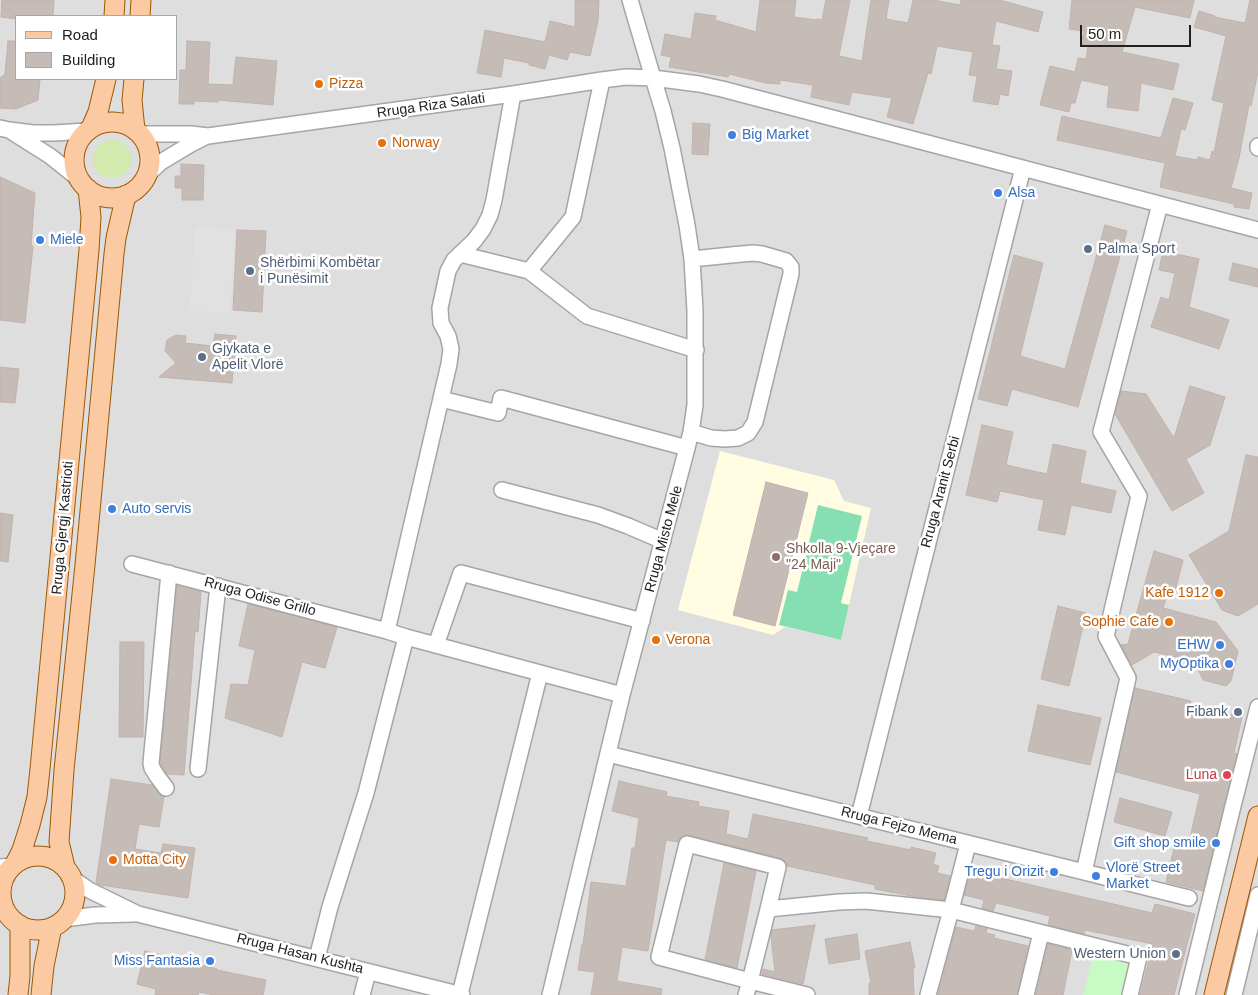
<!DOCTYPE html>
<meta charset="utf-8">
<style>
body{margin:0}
#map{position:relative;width:1258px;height:995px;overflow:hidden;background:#f1ede7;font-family:Arial,sans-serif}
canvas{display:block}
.legend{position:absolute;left:15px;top:15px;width:162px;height:65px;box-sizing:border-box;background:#fff;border:1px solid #a6a6a6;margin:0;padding:6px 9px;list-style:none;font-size:15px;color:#212121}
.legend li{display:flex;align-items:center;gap:10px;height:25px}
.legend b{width:25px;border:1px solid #a6a6a6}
.scale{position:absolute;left:1080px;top:25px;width:111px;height:22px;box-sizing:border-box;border:2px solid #212121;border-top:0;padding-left:6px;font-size:15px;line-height:18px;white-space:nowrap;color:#212121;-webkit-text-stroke:4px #fff;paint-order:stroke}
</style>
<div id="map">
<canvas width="1258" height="995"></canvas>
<ul class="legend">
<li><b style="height:6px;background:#fccaa2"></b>Road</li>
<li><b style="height:14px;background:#c6bcb7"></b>Building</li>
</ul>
<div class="scale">50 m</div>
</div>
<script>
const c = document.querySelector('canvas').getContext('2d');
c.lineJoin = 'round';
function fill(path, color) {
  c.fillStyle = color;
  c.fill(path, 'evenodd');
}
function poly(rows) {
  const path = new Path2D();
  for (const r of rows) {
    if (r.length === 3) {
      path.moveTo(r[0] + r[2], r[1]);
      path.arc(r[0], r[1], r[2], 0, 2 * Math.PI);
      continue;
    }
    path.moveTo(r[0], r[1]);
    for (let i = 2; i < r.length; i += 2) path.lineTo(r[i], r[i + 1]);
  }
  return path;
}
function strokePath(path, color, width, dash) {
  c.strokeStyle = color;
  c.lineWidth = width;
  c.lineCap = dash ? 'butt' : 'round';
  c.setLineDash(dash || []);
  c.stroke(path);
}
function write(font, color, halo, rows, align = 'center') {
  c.font = font + ' Arial,sans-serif';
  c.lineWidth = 5;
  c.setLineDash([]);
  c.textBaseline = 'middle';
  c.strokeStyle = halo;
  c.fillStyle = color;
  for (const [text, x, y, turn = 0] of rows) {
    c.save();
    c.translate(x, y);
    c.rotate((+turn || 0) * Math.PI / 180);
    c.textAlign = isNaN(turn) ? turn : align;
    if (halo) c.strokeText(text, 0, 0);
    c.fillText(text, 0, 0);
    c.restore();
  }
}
fill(poly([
 [0,0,1258,0,1258,995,0,995],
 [16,16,176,16,176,79,16,79]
]), '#dfdede');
fill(poly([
 [720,451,834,480,844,501,871,508,841,640,785,627,773,635,678,610]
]), '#fffce2');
fill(poly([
 [112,159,19]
]), '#d3eaae');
fill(poly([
 [1094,951,1130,961,1121,995,1083,995]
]), '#c8fac6');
fill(poly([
 [818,505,862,516,841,603,849,605,841,640,779,625,788,590,797,592]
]), '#86dfb3');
fill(poly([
 [195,227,235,230,230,313,190,311]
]), '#e1e1e1');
const building = poly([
 [2,0,54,0,53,16,16,16,16,19,1,17,2,0],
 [575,0,599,0,598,21,590,56,570,52,567,60,549,55,545,69,529,65,529,63,504,58,501,77,477,73,485,30,545,42,550,21,575,27,575,0],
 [760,0,796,0,794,17,816,20,816,19,822,20,826,0,850,0,839,56,862,61,871,0,889,0,886,19,908,23,913,0,933,0,960,5,961,0,1000,0,1043,12,1038,32,996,21,992,45,1000,46,996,69,1012,71,1008,96,1000,94,998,105,973,101,977,76,969,75,973,52,937,46,931,74,928,73,913,124,887,117,892,98,852,92,849,105,811,97,813,85,780,80,780,84,766,83,729,74,728,77,669,67,671,57,661,55,665,34,691,39,695,13,716,16,715,20,756,32,760,0],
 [1072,0,1194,0,1190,18,1135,7,1122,52,1179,64,1173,90,1141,83,1138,111,1107,107,1109,86,1081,80,1075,103,1071,103,1069,112,1040,105,1050,66,1075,72,1078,58,1086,59,1088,46,1081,44,1084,31,1069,29,1072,0],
 [1250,0,1258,0,1258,71,1251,106,1249,105,1239,158,1231,188,1252,193,1249,209,1234,207,1234,204,1160,187,1165,163,1057,140,1062,116,1161,138,1173,98,1193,103,1185,130,1181,129,1175,156,1197,160,1198,157,1210,160,1212,151,1214,152,1224,103,1212,100,1226,36,1194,27,1199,11,1215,16,1214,17,1245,23,1250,0],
 [8,41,16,41,16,79,40,79,38,100,16,109,0,108,0,78,5,74,8,41],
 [187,41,210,42,208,84,233,85,236,57,277,61,273,105,218,100,218,102,194,101,194,104,179,104,180,70,186,70,187,41],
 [693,123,710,124,708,155,692,154,693,123],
 [181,164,204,165,203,200,182,200,182,188,175,188,175,176,181,176,181,164],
 [0,177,35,193,31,246,33,246,25,323,0,320,0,177],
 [1105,225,1127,231,1078,407,1012,389,1007,406,978,399,1014,255,1043,263,1020,356,1065,369,1105,225],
 [237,230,266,231,262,312,233,310,237,230],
 [1163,251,1199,259,1189,307,1229,320,1219,349,1151,327,1161,297,1169,300,1175,273,1159,270,1163,251],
 [1233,263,1258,269,1258,287,1229,280,1233,263],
 [215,334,236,336,232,383,159,377,176,363,165,351,167,340,176,335,186,336,185,343,213,346,215,334],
 [0,367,19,369,15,403,0,402,0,367],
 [1190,386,1225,397,1210,445,1186,459,1204,493,1172,511,1115,414,1121,391,1146,394,1174,438,1190,386],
 [982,425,1013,432,1006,465,1047,474,1053,444,1086,451,1080,483,1116,491,1111,513,1071,505,1065,535,1038,530,1044,500,1000,491,997,502,966,495,982,425],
 [1246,455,1258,457,1258,604,1238,616,1222,610,1189,555,1229,531,1246,455],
 [766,482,808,493,775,626,733,615,766,482],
 [0,513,13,515,8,562,0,561,0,513],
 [1154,551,1183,560,1176,588,1168,592,1163,608,1216,622,1238,651,1231,681,1226,686,1203,680,1194,661,1154,652,1132,665,1121,645,1128,644,1154,551],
 [177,586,201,592,198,632,195,631,184,775,167,774,160,763,177,586],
 [248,604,337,627,325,668,302,662,282,737,225,718,231,684,248,685,255,650,239,646,248,604],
 [1058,606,1086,613,1069,686,1041,679,1058,606],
 [120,642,144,642,143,737,119,737,120,642],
 [1135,688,1191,701,1190,705,1242,717,1234,753,1237,754,1203,891,1166,882,1174,848,1187,851,1200,794,1116,772,1135,688],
 [1038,705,1101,718,1090,765,1028,751,1038,705],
 [111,779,152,785,159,794,164,797,159,827,139,824,135,849,161,853,163,844,195,848,188,898,101,885,96,883,111,779],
 [619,781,667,792,666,796,699,802,698,806,729,811,726,834,748,839,753,814,868,838,867,841,911,850,911,847,936,853,933,864,939,866,937,873,950,876,944,900,911,896,875,889,875,885,787,866,785,861,780,858,689,835,685,835,681,837,678,842,666,840,648,951,622,947,617,981,662,989,661,995,591,995,595,972,578,970,582,944,583,945,591,882,626,886,632,848,635,848,639,818,612,811,619,781],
 [1120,798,1172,812,1165,836,1114,822,1120,798],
 [724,863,756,871,737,968,705,960,724,863],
 [971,871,1152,913,1155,904,1195,914,1174,995,1140,995,1153,944,1085,930,1084,934,1048,925,1050,916,996,903,993,911,982,908,984,900,964,895,971,871],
 [815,925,803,984,762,974,763,969,775,972,771,937,772,930,815,925],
 [976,926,987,929,986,933,995,935,994,938,1028,946,1017,995,938,995,956,927,974,931,976,926],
 [857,934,860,959,829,964,825,939,857,934],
 [910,942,915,967,913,968,914,995,869,995,869,983,871,983,865,951,910,942],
 [1048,944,1072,950,1063,995,1036,995,1048,944],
 [145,951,217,969,217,970,266,980,263,995,214,995,199,992,198,995,155,995,156,989,137,984,145,951]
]);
fill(building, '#c6bcb7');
strokePath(building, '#c3b2aa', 1);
const minor = poly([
 [0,128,9,130,33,133,54,133,87,131],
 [12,132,50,156,80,180],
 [139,134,191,134,208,136,513,94,602,80,626,77,653,78,699,84,722,89,1258,230],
 [1258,146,1258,148],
 [147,175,161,162,191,144,207,136],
 [460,254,529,271,587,316,696,350],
 [529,271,573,217,602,80],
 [441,399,498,413,501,398,687,448],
 [691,432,711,438,725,439,738,438,748,433,755,422,791,274,791,267,786,261,762,254,753,253,731,255,692,259],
 [502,490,598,515,628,526,663,541],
 [132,564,387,631],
 [406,637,622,695],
 [436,645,461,573,642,621],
 [608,754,1189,898],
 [198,769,218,586],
 [166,788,157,776,152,768,151,763,169,573],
 [859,816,1023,168],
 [0,867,12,866],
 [1084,872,1128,678,1106,636,1139,496,1101,432,1160,204],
 [73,879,89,890,138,914,462,995],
 [0,905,3,906],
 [64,919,95,915,134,914],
 [317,958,330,907,366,793,406,637,387,631,449,364,451,349,448,336,441,323,440,308,448,271,454,260,474,241,483,229,490,215,494,200,513,94],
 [460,994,540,673],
 [362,995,368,972],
 [550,995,622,695,687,448,691,432,695,405,695,311,692,259,687,225,672,148,663,111,653,78,630,0],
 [746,995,750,981,659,957,687,844,778,867,768,909],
 [807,995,750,981,768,909,839,902,866,901,951,910,968,844],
 [928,995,951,910,1139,957,1130,995],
 [1026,995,1041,933],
 [1187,995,1232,810,1258,707],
 [1234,995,1258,895]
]);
const major = poly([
 [114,16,115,0],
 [140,16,141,0],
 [134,79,132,100,135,130],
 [112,160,38],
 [91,128,98,112,106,79],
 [38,893,37],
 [16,862,22,850,30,825,37,797,40,769,89,250,91,217,88,189],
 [65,867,59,842,64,770,85,565,114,254,116,238,126,195],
 [18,995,20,976,20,925],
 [41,995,44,966,52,927],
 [1214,995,1258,816]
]);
strokePath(minor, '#a5a5a5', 18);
strokePath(major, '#9d5700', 21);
strokePath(minor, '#fff', 15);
strokePath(major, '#fccaa2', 19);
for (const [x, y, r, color] of [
 [319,84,5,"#e8710a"],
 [732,135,5,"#3f7fe0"],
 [382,143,5,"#e8710a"],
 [998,193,5,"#3f7fe0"],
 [40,240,5,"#3f7fe0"],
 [1088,249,5,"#5c6f8a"],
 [250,271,5,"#5c6f8a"],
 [202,357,5,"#5c6f8a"],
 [112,509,5,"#3f7fe0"],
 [776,557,5,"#8d6e63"],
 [1219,593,5,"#e8710a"],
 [1169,622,5,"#e8710a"],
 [656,640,5,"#e8710a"],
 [1220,645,5,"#3f7fe0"],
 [1229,664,5,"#3f7fe0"],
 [1238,712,5,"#5c6f8a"],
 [1227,775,5,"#e0444e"],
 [1216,843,5,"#3f7fe0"],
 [113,860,5,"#e8710a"],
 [1054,872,5,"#3f7fe0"],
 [1096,876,5,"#3f7fe0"],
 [1176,954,5,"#5c6f8a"],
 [210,961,5,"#3f7fe0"]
]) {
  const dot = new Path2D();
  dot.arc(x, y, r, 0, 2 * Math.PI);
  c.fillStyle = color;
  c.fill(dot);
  strokePath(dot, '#fff', 2);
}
write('14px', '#c56008', '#fff', [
 ["Pizza",329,84],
 ["Norway",392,143],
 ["Kafe 1912",1209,593,"right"],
 ["Sophie Cafe",1159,622,"right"],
 ["Verona",666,640],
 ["Motta City",123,860]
], 'left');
write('14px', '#212121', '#fff', [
 ["Rruga Riza Salati",431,106,-8],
 ["Rruga Aranit Serbi",941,492,-75],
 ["Rruga Gjergj Kastrioti",63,528,-85],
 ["Rruga Misto Mele",664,539,-75],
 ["Rruga Odise Grillo",260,597,15],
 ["Rruga Fejzo Mema",899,826,14],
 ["Rruga Hasan Kushta",300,954,14]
]);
write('14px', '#366cbe', '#fff', [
 ["Big Market",742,135],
 ["Alsa",1008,193],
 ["Miele",50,240],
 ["Auto servis",122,509],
 ["EHW",1210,645,"right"],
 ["MyOptika",1219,664,"right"],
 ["Gift shop smile",1206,843,"right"],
 ["Vlorë Street",1106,868],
 ["Market",1106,884],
 ["Tregu i Orizit",1044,872,"right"],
 ["Miss Fantasia",200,961,"right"]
], 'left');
write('14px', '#4e5e75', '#fff', [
 ["Palma Sport",1098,249],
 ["Shërbimi Kombëtar",260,263],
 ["i Punësimit",260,279],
 ["Gjykata e",212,349],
 ["Apelit Vlorë",212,365],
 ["Fibank",1228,712,"right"],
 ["Western Union",1166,954,"right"]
], 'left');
write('14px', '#785e54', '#fff', [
 ["Shkolla 9-Vjeçare",786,549],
 ["\"24 Maji\"",786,565]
], 'left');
write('14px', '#be3a42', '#fff', [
 ["Luna",1217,775]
], 'right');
</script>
